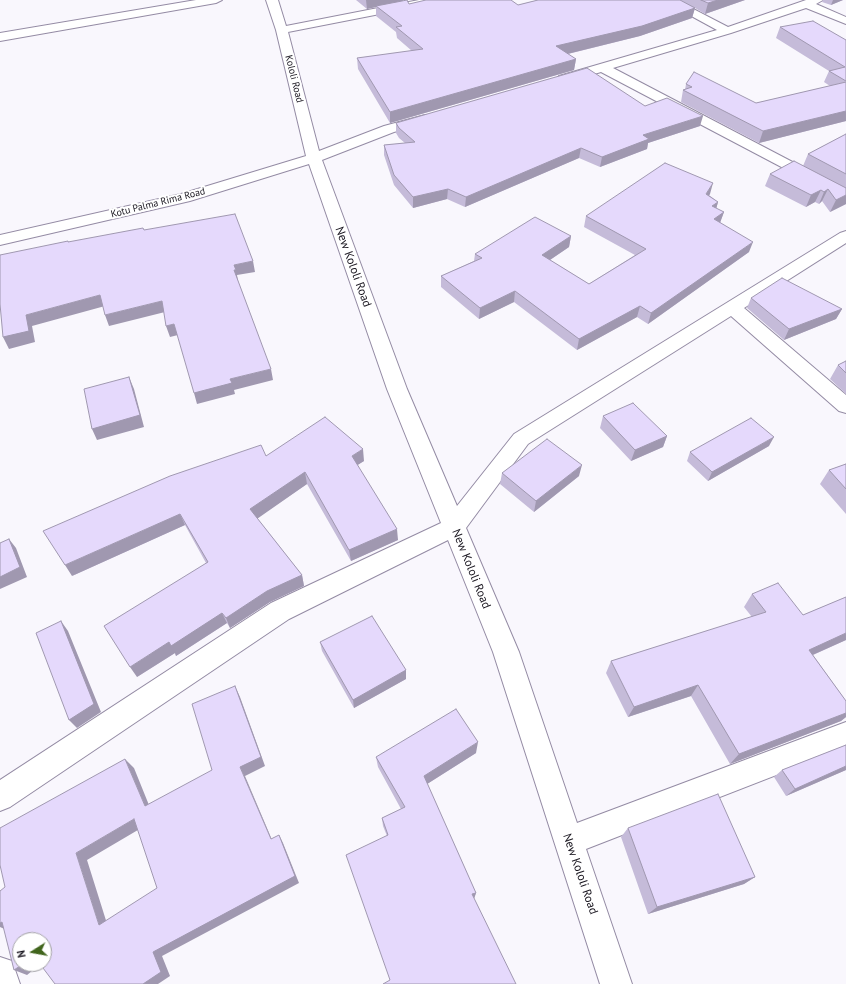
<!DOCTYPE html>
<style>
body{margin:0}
#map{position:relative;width:846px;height:984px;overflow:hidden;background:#f9f7fd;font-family:"PT Sans",sans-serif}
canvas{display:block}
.north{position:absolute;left:12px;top:932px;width:40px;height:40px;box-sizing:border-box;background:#fff;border:1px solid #a3a2a6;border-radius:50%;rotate:259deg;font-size:11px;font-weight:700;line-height:16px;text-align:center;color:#1a1720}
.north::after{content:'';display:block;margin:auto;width:14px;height:18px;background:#41651d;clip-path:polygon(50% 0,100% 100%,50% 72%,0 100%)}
</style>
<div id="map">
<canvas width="846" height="984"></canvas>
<div class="north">N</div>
</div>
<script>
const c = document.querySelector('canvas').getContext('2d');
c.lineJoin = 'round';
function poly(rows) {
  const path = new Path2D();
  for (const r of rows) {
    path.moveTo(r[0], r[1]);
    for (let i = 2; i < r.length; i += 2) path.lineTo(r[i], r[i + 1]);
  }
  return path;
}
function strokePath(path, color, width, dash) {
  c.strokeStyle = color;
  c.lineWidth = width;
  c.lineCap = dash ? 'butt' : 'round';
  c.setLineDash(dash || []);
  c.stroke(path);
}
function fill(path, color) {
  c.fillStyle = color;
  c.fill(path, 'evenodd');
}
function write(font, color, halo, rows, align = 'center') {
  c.font = font + ' "PT Sans",sans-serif';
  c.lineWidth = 4;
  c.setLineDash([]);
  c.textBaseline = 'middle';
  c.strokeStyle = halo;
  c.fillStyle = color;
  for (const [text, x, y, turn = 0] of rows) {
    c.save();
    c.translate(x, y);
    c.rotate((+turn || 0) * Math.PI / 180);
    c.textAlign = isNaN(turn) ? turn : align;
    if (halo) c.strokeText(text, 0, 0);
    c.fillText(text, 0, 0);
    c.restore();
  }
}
const minor = poly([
 [196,0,222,0,216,3,0,41,0,33,196,0],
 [266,0,278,0,286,26,419,0,442,0,436,3,288,32,319,151,384,126,425,115,430,116,432,119,430,122,394,132,322,160,407,389,457,506,514,434,840,233,846,231,846,243,744,308,846,395,846,413,839,411,731,316,528,444,466,528,519,652,577,823,846,722,846,748,586,849,632,984,600,984,493,652,448,540,289,619,10,807,0,811,0,780,271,603,441,523,387,389,309,164,190,201,0,245,0,235,181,194,306,156,276,30,266,0],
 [662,0,676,0,728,27,806,0,823,0,816,4,846,17,846,24,806,8,731,33,613,68,846,190,846,201,601,72,564,83,559,82,558,79,559,76,717,30,662,0],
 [0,957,12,961,20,984,0,984,0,957]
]);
strokePath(minor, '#948ba4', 2);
fill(minor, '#fff');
fill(poly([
 [356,0,403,0,403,1,409,4,518,5,538,0,745,0,705,14,695,8,692,18,640,36,568,54,576,59,574,70,390,123,358,69,357,58,412,51,397,38,396,32,376,16,376,7,367,9],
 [823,0,843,0,831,5,822,2],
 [780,27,846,40,846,121,759,143,681,102,683,90,685,90,686,84,756,103,830,86,824,82,829,71,776,38],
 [645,106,700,126,648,143,647,149,600,167,579,158,465,207,447,199,413,208,394,185,384,155,384,145,405,143,399,138,396,133,396,123],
 [846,134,846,204,830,212,822,201,819,204,815,202,806,207,765,186,770,174,803,166,808,154],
 [710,194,709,195,718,202,716,209,724,212,720,222,749,252,648,324,637,317,577,350,514,302,479,319,441,287,441,276,474,261,475,254,571,236,569,247,550,260,589,284,635,255,584,227,586,216],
 [751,298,842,309,836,319,784,340,747,308],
 [846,361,846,394,830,379,838,365],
 [603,416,667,436,663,447,631,461,600,428],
 [769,446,708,481,687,461,690,452],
 [266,456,364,461,357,465,398,540,351,561,307,484,257,518,302,575,304,586,270,602,230,628,227,623,176,656,175,653,137,677,206,563,185,525,72,576],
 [846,464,846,514,820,484,829,470],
 [502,473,579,476,534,512,500,484],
 [752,594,803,615,846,597,846,640,813,655,846,701,846,717,841,721,730,764,691,696,628,717,606,673,611,661,752,617,744,607],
 [320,642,406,670,406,679,354,708,322,651],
 [846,745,846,770,786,796,774,777,782,770],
 [476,753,427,784,476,893,474,898,387,836,383,826,382,818,401,809,378,767,376,757],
 [628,828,755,877,744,884,648,914,621,837]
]), '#c5bbd9');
fill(poly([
 [366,0,403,0,403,2,376,6,376,7,367,9],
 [718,0,745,0,705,14,708,3],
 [833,0,843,0,831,5],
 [695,8,692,18,640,36,555,57,556,46],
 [576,59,574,70,390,123,390,112],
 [846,111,846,121,759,143,763,131],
 [703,116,700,126,648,143,647,149,600,167,602,157,643,135],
 [581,148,579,158,465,207,466,197],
 [713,183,710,194,703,204,706,194],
 [448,189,447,199,413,208,413,197],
 [828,189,822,201,819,204,824,192],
 [821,190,815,202,806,207,811,195],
 [846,195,846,204,830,212,836,200],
 [718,202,715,213,712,206],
 [724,212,720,223,714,219],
 [571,236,569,247,541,266,542,255],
 [753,242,749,252,648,324,651,313],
 [253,261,255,272,237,275,238,281,236,282,234,270,234,265],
 [515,291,514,302,479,319,480,308],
 [100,295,105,306,32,326,35,342,9,349,3,337,26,315],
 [162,301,165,312,109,326,105,315],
 [640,306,637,317,577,350,579,339],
 [842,309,836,319,784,340,789,329],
 [174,324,178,335,170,337,166,326],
 [271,369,273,380,234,390,235,394,197,404,194,393,230,379],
 [129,377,134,389,144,427,97,440,92,429],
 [667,436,663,447,631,461,635,450],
 [774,437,769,446,708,481,712,472],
 [363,449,364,461,353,468,352,456],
 [582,465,579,476,534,512,536,501],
 [305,472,307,484,254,521,250,509],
 [180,514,185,525,72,576,65,565],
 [397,529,398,540,351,561,349,550],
 [9,539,16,548,27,577,0,589,0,577],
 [302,575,304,586,270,602,230,628,226,618,267,591],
 [222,613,227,623,176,656,175,653,137,677,130,667,169,642],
 [61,621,68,631,101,712,77,728,69,720],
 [846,633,846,640,799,661,809,650],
 [406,670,406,679,354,708,353,700],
 [698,685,691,696,628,717,634,707],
 [235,686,240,697,265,766,245,776,275,847,271,839,240,767],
 [846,713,846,717,841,721,730,764,739,754],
 [478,742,476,753,424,786,424,776],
 [125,759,134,768,153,815,145,806],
 [846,766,846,770,786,796,795,789],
 [134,819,143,827,87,860,109,930,99,925,76,853],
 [279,835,283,843,299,883,162,956,170,976,158,984,143,984,153,952],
 [755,877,744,884,648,914,657,907],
 [476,893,474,899,472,894],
 [2,922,9,931,0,927,0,923],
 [23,964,41,964,27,975,14,970]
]), '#a098b0');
const building = poly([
 [407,0,409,4,426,0,511,0,518,5,538,0,680,0,695,8,642,26,556,46,576,59,390,112,357,58,423,49,396,27,402,26,376,6,407,0],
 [701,0,718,0,708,3,701,0],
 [813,21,846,40,846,81,829,71,845,67,780,27,813,21],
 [587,68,645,106,667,98,703,116,643,135,649,139,602,157,581,148,466,197,448,189,413,197,394,175,384,145,415,142,399,128,396,123,587,68],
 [694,72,756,103,846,82,846,111,763,131,683,90,692,87,686,84,694,72],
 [846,134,846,174,808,154,846,134],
 [794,161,846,188,846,195,836,200,828,189,824,192,821,190,811,195,770,174,794,161],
 [665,163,713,183,706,194,718,202,712,206,724,212,714,219,753,242,651,313,640,306,579,339,515,291,480,308,441,276,482,258,475,254,535,217,571,236,542,255,589,284,646,249,586,216,665,163],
 [235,214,253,261,234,265,236,270,234,270,271,369,230,379,232,383,194,393,174,324,166,326,162,301,105,315,100,295,26,315,29,331,3,337,0,304,0,255,68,241,68,242,143,228,144,230,235,214],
 [782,278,842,309,789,329,751,298,782,278],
 [846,361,846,373,838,365,846,361],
 [129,377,140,415,92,429,84,389,129,377],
 [633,403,667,436,635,450,603,416,633,403],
 [325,417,363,449,352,456,397,529,349,550,305,472,250,509,302,575,267,591,226,618,222,613,171,646,169,642,130,667,104,626,208,562,180,514,65,565,43,531,170,476,261,445,266,456,325,417],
 [751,418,774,437,712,472,690,452,751,418],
 [547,439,582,465,536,501,502,473,547,439],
 [846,464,846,489,829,470,846,464],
 [9,539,20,567,0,577,0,543,9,539],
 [778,583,803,615,846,597,846,633,809,650,846,701,846,713,739,754,698,685,634,707,611,661,766,612,752,594,778,583],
 [372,616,406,670,353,700,320,642,372,616],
 [61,621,94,704,69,720,36,633,61,621],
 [235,686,261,757,240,767,271,839,279,835,295,876,153,952,161,972,143,984,55,984,40,964,44,964,44,940,20,940,20,964,23,964,14,970,2,922,0,923,0,891,5,887,0,865,0,828,125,759,145,806,212,770,192,704,235,686],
 [134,819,157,888,99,925,76,853,134,819],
 [456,709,478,742,424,776,476,893,472,894,516,984,383,984,390,980,346,855,388,835,382,818,405,807,376,757,456,709],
 [846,745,846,766,795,789,782,770,846,745],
 [718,794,755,877,657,907,628,828,718,794]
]);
fill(building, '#e5d9fc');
strokePath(building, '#a098b0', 1);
write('10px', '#1a1720', '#fff', [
 ["Kololi Road",294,79,76],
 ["Kotu Palma Rima Road",158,203,-14]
]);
write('12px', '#1a1720', '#fff', [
 ["New Kololi Road",353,267,70],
 ["New Kololi Road",471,569,68],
 ["New Kololi Road",580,874,71]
]);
</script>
